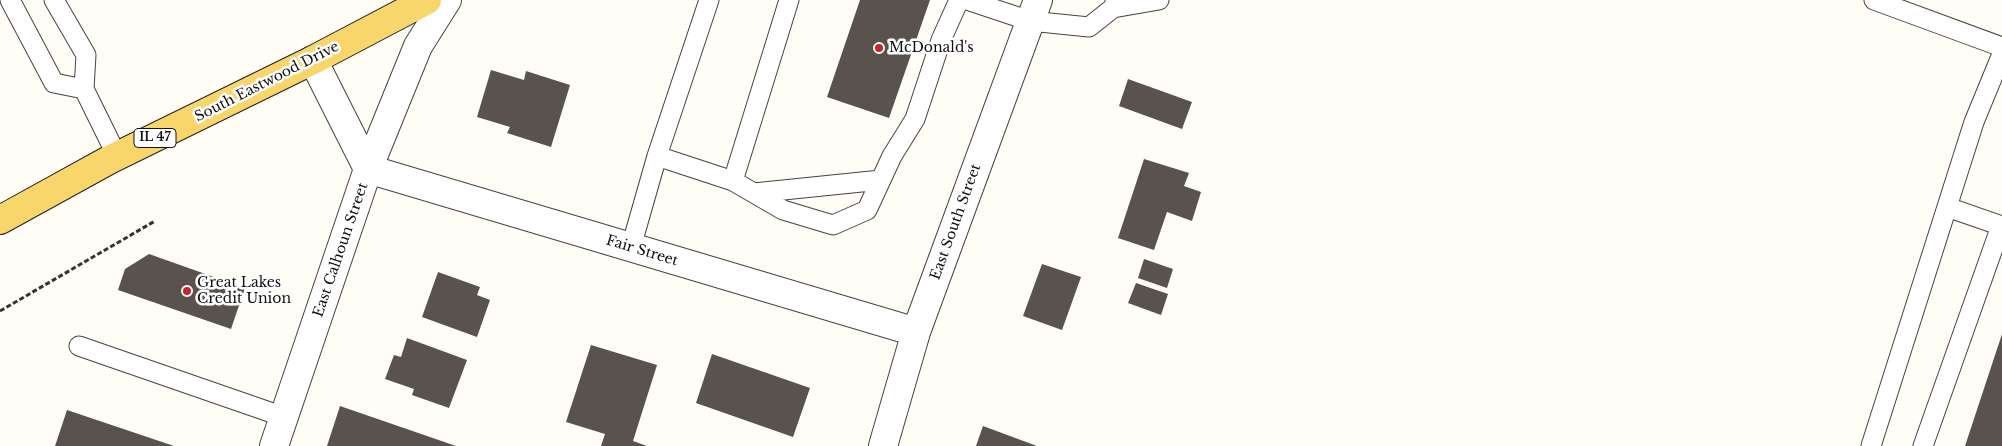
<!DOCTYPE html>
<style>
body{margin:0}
canvas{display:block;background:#fffdf5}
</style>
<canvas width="2002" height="446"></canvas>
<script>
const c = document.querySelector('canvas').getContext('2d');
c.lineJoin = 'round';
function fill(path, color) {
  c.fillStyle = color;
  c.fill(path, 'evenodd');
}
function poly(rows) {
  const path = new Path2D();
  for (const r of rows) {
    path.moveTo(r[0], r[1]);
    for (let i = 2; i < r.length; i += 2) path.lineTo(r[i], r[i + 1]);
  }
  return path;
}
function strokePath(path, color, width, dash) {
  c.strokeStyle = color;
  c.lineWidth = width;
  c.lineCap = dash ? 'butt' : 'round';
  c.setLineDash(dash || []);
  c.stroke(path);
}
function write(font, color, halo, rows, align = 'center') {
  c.font = font + ' "Libre Baskerville",serif';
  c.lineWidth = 5;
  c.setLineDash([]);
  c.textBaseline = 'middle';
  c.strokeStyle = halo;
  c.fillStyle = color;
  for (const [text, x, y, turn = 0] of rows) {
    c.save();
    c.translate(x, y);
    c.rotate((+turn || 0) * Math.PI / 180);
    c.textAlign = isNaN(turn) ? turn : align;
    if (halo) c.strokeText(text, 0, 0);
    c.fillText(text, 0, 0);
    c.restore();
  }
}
fill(poly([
 [860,0,930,0,889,118,827,97],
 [491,70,524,80,526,71,570,85,551,147,507,133,510,127,477,117],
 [1128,79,1192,102,1182,129,1119,106],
 [1144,159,1189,173,1184,186,1201,192,1192,221,1167,212,1154,250,1118,238],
 [149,254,245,288,231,329,118,290,125,269],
 [1144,259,1173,269,1167,288,1138,278],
 [1042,264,1081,277,1062,330,1023,316],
 [438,272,480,287,477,295,490,300,477,337,422,317],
 [1136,283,1168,294,1161,315,1128,303],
 [2002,334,2002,446,1965,446],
 [407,338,467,360,449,408,412,395,414,389,385,379,394,355,401,357],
 [591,345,657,365,633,441,647,446,601,446,605,434,566,422],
 [712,354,810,388,793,437,696,403],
 [340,406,456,446,327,446],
 [67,410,174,446,55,446],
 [983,426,1037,446,976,446]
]), '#5a524d');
const lane = poly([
 [10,0,54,83,84,89],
 [54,0,86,55,84,89,117,156],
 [709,0,657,156,733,181,789,0],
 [967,0,1030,21,1089,27,1113,8,1116,0],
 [1874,0,2002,47],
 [1113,8,1159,0],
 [733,181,783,210,833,225,867,210,892,156,915,119,941,40,959,0],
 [754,193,881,180],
 [1947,207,2002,226],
 [631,247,657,156],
 [79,346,284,417],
 [1871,446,1974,122,2002,54],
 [1923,446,2001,226]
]);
const street = poly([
 [313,60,368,169],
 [368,169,916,332],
 [274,446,368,169,418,46,447,0],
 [883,446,916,332,1038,0]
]);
const primary = poly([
 [0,220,109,160,313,60,427,0]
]);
strokePath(lane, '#444', 21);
strokePath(street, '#444', 30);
strokePath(primary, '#222', 30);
strokePath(poly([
 [0,311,155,221]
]), '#333', 3, [5, 2.5]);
strokePath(lane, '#fff', 19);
strokePath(street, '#fff', 28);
strokePath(primary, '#f9d66b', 28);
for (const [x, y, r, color] of [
 [879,48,5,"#c4262e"],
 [187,291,5,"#c4262e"]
]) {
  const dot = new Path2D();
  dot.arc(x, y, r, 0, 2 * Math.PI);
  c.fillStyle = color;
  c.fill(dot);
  strokePath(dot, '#fff', 2);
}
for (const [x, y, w] of [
 [155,138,42]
]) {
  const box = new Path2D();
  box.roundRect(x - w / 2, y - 9.5, w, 19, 4);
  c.fillStyle = '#fff';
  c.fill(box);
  strokePath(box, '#111', 1);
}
write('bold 12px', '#111', null, [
 ["IL 47",155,138]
]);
write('14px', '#111', '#fff', [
 ["McDonald's",889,48],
 ["Great Lakes",197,283],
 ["Credit Union",197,299]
], 'left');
write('14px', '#111', '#fff', [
 ["South Eastwood Drive",267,82,-27],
 ["East South Street",956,222,-70],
 ["East Calhoun Street",341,250,-71],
 ["Fair Street",642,251,17]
]);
</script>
